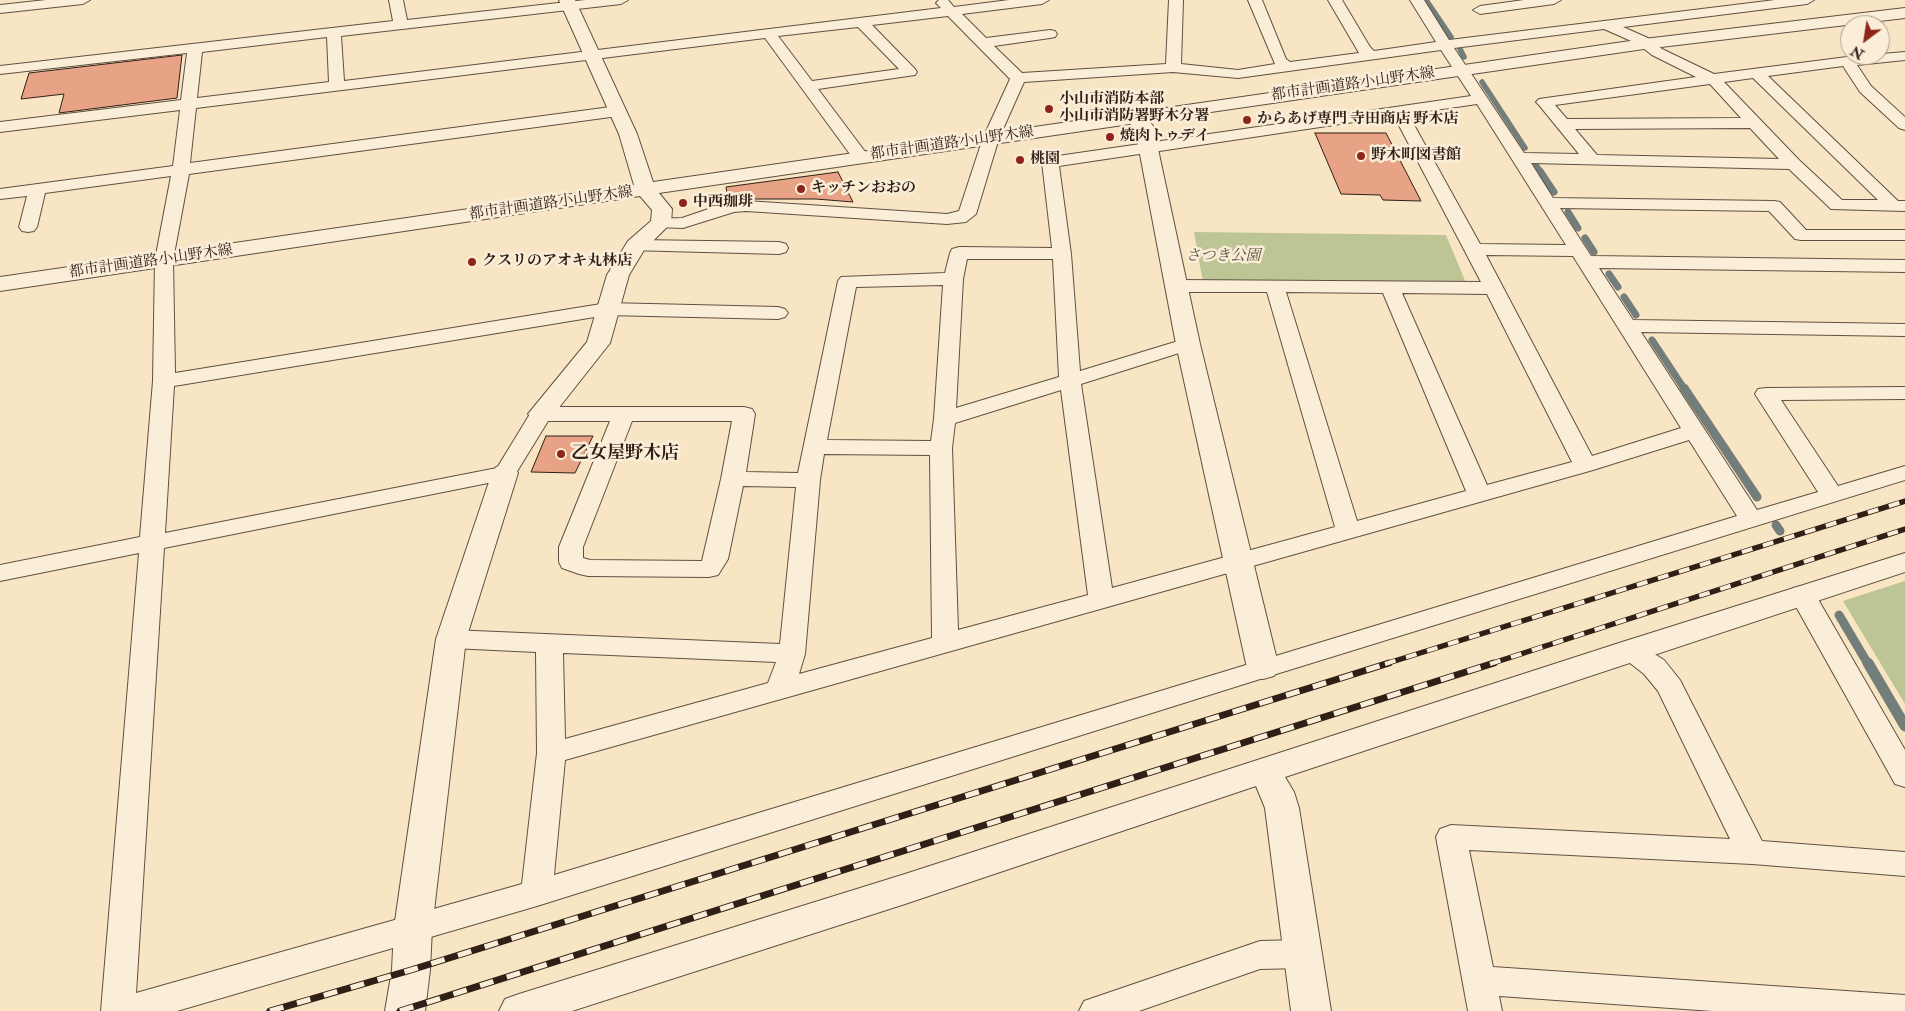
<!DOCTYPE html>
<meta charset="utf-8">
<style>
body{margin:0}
#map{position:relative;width:1905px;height:1011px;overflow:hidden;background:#f8e5c4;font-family:"IM FELL Double Pica",serif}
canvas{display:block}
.north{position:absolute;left:1840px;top:15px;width:50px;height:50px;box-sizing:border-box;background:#faeed9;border:1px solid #a99b8b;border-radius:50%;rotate:211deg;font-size:14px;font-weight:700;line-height:20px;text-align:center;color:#2f1f16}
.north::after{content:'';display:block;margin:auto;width:18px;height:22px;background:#8f2418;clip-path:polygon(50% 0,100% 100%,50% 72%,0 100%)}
</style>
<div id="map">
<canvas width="1905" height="1011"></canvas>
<div class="north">N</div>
</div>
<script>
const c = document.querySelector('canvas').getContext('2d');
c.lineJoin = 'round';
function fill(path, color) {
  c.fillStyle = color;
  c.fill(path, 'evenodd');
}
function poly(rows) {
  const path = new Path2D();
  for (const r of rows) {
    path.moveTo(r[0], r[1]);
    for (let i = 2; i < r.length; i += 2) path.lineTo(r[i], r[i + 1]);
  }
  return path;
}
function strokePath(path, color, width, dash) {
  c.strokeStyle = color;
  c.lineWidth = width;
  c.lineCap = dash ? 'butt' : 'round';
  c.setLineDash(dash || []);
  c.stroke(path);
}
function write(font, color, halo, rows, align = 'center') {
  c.font = font + ' "IM FELL Double Pica","Noto Serif JP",serif';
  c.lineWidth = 5;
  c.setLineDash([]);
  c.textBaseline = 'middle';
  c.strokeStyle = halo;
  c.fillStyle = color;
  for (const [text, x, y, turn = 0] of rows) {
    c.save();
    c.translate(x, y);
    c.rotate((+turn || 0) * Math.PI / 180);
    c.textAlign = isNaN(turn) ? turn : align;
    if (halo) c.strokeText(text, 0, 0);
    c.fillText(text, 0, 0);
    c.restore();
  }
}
fill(poly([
 [1194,232,1446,235,1466,283,1203,282],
 [1905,581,1905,704,1843,601]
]), '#bdc594');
strokePath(poly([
 [1426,0,1451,37],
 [1460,49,1464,57],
 [1482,82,1525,148],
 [1536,165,1541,172]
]), '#737e7a', 5.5);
strokePath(poly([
 [1540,171,1554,192],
 [1568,212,1578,228],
 [1585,238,1594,252],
 [1609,274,1618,287],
 [1624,297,1636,315],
 [1652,340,1685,390]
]), '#737e7a', 7);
strokePath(poly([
 [1684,388,1757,497],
 [1776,525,1780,531],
 [1839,615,1868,664]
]), '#737e7a', 9);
strokePath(poly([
 [1868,663,1905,726]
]), '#737e7a', 11);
const building = poly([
 [182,55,177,98,59,113,64,94,21,99,29,73,182,55],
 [1315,133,1386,133,1421,201,1383,200,1380,195,1341,194,1315,133],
 [838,172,853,202,816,199,746,199,728,201,726,187,838,172],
 [546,436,593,436,575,473,531,472,546,436]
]);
fill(building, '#e8a386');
strokePath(building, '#2f1f16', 1);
const minor = poly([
 [46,0,90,0,83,4,0,13,0,5,46,0],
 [389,0,403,0,407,20,585,0,628,0,621,4,341,36,344,81,941,8,936,3,939,0,948,0,954,7,1009,0,1049,0,1042,4,962,14,986,38,1050,30,1055,31,1057,34,1055,37,1050,38,994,46,1022,73,1166,64,1169,0,1183,0,1181,64,1238,70,1275,64,1248,0,1262,0,1286,59,1290,62,1359,53,1328,0,1342,0,1370,47,1374,51,1436,42,1410,0,1424,0,1449,40,1775,0,1814,0,1807,4,1623,27,1648,38,1662,49,1714,74,1847,57,1905,52,1905,60,1857,65,1871,86,1905,117,1905,130,1899,128,1860,92,1843,66,1768,76,1898,201,1905,201,1905,211,1831,209,1789,169,1531,163,1553,198,1774,201,1780,202,1806,230,1905,230,1905,240,1801,240,1795,239,1769,211,1560,208,1591,256,1905,260,1905,272,1599,268,1633,320,1905,324,1905,336,1641,332,1757,510,1818,492,1755,394,1758,389,1766,388,1905,387,1905,399,1781,400,1838,486,1905,466,1905,480,1273,675,537,906,177,1011,101,1011,139,553,0,581,0,565,140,537,153,381,155,260,171,176,45,193,37,227,34,231,28,232,22,231,19,227,27,196,0,199,0,189,173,166,180,110,0,132,0,122,181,100,187,53,0,74,0,66,393,21,389,0],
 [948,16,1010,79,983,138,959,211,947,214,746,201,726,203,682,218,655,219,652,223,655,227,683,228,734,212,746,211,947,224,966,222,976,214,999,138,1024,82,1173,72,1238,78,1441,50,1471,96,1044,158,1042,162,1052,248,959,247,952,249,950,253,945,273,841,277,838,281,798,473,746,472,755,414,752,409,744,407,541,407,533,409,497,468,165,533,174,386,607,315,778,319,785,317,788,313,785,309,778,307,607,303,175,373,173,260,189,174,618,116,624,114,626,111,624,108,618,106,190,163,196,108,765,38,855,161,861,162,867,161,869,157,818,89,915,75,917,72,915,69,872,25,948,16],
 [858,27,899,69,812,81,778,36,858,27],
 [1604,29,1638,44,1652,55,1696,77,1539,99,1536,102,1539,105,1579,154,1524,153,1454,48,1604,29],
 [327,37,329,82,197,98,202,52,327,37],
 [1753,78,1878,200,1842,200,1799,160,1724,82,1753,78],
 [1710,84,1741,118,1567,119,1555,105,1710,84],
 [1477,104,1566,245,1480,244,1408,114,1477,104],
 [1394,116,1481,282,1178,280,1171,282,1168,286,1171,290,1178,292,1267,292,1335,527,1112,588,1081,384,1195,348,1198,344,1195,340,1188,338,1080,371,1071,254,1059,166,1394,116],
 [1750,128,1779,159,1597,155,1575,129,1750,128],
 [1486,255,1573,256,1681,428,1592,456,1486,255],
 [967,259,1053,259,1059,377,956,408,963,279,967,259],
 [943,285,934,419,931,441,827,440,856,287,943,285],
 [1286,292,1383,293,1466,491,1357,521,1286,292],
 [1402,293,1487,294,1572,462,1487,485,1402,293],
 [1061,390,1088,595,958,630,952,448,955,423,1061,390],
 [548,421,610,421,559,547,559,562,562,568,579,574,588,576,709,577,718,575,728,559,743,486,796,487,780,644,451,630,442,633,438,639,442,645,451,648,536,652,537,753,522,884,136,993,164,548,513,478,548,421],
 [632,421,732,421,721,479,702,561,590,560,583,558,583,547,632,421],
 [1689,440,1737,516,554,875,565,760,1593,470,1689,440],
 [824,454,930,455,932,638,799,674,805,654,820,480,824,454],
 [563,653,776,662,768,683,565,739,563,653],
 [1524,0,1561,0,1554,4,1480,14,1473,10,1480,6,1524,0],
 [636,240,779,242,786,244,788,248,786,252,779,254,629,250,627,246,629,242,636,240],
 [1802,586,1811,588,1815,594,1905,750,1905,787,1895,784,1789,594,1793,588,1802,586],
 [1630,641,1639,644,1664,660,1680,680,1762,841,1905,852,1905,876,1752,864,1469,850,1493,967,1905,995,1905,1011,1713,1011,1499,996,1502,1011,1468,1011,1436,837,1440,829,1451,825,1730,839,1658,691,1644,674,1621,656,1617,650,1621,644,1630,641],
 [1301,940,1313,944,1317,954,1313,964,1301,968,1260,969,1139,1011,1079,1011,1084,1001,1260,941,1301,940]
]);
const tertiary = poly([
 [559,0,575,0,637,134,653,182,1644,39,1905,8,1905,18,1644,49,1149,121,1153,126,1200,344,1279,668,1274,676,1263,679,1252,676,1247,668,1176,344,1135,128,1130,124,659,193,672,209,671,223,644,250,629,275,610,343,550,419,541,422,532,419,528,414,587,342,607,275,628,241,651,221,652,210,640,196,0,291,0,277,634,185,619,134,559,0],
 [505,465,514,467,518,473,466,639,432,928,430,970,425,1011,385,1011,392,970,394,928,436,639,492,473,496,467,505,465],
 [1905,553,1905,572,1285,777,1294,792,1299,808,1331,1011,1291,1011,1265,808,1256,786,905,904,572,1011,499,1011,505,999,519,994,905,874,1619,643,1905,553]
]);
strokePath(minor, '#615042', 2);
strokePath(tertiary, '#615042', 2);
fill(minor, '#faeed9');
fill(tertiary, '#faeed9');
const railFar1 = poly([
 [1385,664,1905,501],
 [1490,664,1905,529]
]);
const rail = poly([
 [270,1011,411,970,1389,663],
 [400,1011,1494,663]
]);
strokePath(railFar1, '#2f1f16', 5.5);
strokePath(rail, '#2f1f16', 7);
strokePath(railFar1, '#faeed9', 4, [11]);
strokePath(rail, '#faeed9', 5, [14]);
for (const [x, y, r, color] of [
 [1049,109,5,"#8f2418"],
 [1247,120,5,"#8f2418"],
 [1110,137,5,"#8f2418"],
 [1361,156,5,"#8f2418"],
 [1020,160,5,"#8f2418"],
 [801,189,5,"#8f2418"],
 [683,203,5,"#8f2418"],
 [472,262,5,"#8f2418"],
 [561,454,5,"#8f2418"]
]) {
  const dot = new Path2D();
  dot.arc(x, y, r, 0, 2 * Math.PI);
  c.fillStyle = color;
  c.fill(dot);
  strokePath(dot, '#faeed9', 2);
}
write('15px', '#2f1f16', '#faeed9', [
 ["都市計画道路小山野木線",1353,85,-8],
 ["都市計画道路小山野木線",952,144,-8],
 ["都市計画道路小山野木線",551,204,-8],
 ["都市計画道路小山野木線",151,262,-8]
]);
write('bold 15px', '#2f1f16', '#faeed9', [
 ["小山市消防本部",1059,100],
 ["小山市消防署野木分署",1059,117],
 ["からあげ専門 寺田商店 野木店",1257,120],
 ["焼肉トゥデイ",1120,137],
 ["野木町図書館",1371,156],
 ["桃園",1030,160],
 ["キッチンおおの",811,189],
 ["中西珈琲",693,203],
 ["クスリのアオキ丸林店",482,262]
], 'left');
write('italic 15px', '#5a513c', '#faeed9', [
 ["さつき公園",1223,257]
]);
write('bold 18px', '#2f1f16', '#faeed9', [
 ["乙女屋野木店",571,454]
], 'left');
</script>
